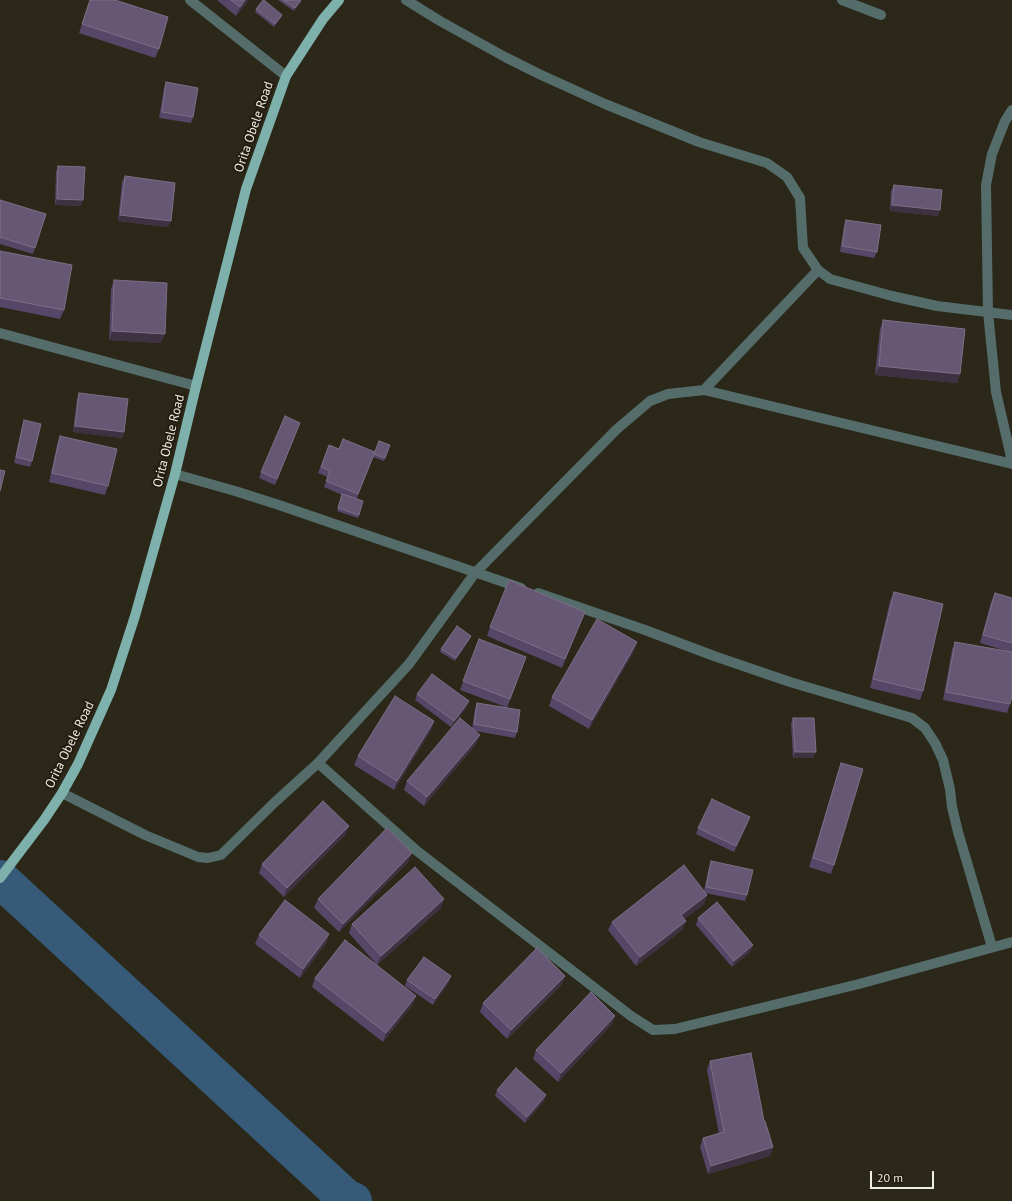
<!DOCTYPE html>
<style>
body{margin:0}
#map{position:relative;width:1012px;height:1201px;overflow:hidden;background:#2b2719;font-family:"PT Sans",sans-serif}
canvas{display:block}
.scale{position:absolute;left:870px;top:1171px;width:64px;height:18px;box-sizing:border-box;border:2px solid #efece3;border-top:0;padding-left:5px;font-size:12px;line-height:14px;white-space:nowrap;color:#efece3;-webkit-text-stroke:3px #221d10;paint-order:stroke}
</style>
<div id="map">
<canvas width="1012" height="1201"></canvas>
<div class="scale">20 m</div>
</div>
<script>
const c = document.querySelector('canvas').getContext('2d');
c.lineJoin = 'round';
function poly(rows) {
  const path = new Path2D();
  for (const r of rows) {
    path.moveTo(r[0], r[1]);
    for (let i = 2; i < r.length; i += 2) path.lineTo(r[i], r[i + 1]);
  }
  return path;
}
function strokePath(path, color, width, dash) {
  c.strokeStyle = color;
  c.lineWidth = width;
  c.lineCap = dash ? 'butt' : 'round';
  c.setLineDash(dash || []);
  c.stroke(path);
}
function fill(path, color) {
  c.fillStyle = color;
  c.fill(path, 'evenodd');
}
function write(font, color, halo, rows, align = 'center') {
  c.font = font + ' "PT Sans",sans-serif';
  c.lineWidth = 4;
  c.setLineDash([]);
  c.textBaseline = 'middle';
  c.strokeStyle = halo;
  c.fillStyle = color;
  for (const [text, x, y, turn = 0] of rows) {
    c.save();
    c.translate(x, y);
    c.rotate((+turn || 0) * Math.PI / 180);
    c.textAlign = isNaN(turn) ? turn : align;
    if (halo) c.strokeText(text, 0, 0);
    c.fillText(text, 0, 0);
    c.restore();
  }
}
strokePath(poly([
 [0,879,349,1201,353,1201]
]), '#365a77', 38);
strokePath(poly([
 [190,0,286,76],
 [406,0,440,21,505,57,539,74,605,104,699,142,767,163,787,177,800,198,803,248,818,270,830,279,892,296,937,306,1012,315],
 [842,0,881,15],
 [1012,110,1005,121,992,154,986,185,988,312,996,392,1012,461],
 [0,333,196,386],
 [704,390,1012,464],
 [175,474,235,491,279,505,521,588],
 [538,593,645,630,714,656,790,682,912,718,925,728,935,743,943,760,950,789,952,807,958,832,992,947],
 [318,763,417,851,631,1016,653,1030,675,1029,859,984,1012,942],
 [62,793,145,835,198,857,208,858,221,855,274,803,318,763,409,664,475,573,617,429,650,401,668,394,704,390,818,270]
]), '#546c6a', 10);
strokePath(poly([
 [0,878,44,820,62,793,78,764,111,690,135,616,175,474,196,386,246,189,286,76,323,19,339,0]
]), '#7eb1ac', 10);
fill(poly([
 [90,0,115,0,159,49,155,58,79,33],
 [217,0,249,0,236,16],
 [278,0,301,0,294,11],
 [256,9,282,15,281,18,274,27,255,12],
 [166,82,193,117,191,123,159,118,164,88],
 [58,166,81,206,55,205,56,172],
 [125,176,168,227,118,221,122,182],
 [894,185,938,216,890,211,891,191],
 [0,200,46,214,33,254,0,244],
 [846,220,877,252,874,258,840,252,844,226],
 [0,251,64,310,60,319,0,307],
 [114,280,161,343,109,340,111,289],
 [883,320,960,374,957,383,875,375,880,329],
 [79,393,124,432,122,438,73,432,77,399],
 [24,420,32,461,30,467,14,463,22,427],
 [300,423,275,485,259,478,261,472],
 [60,436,108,486,105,495,49,482,57,445],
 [329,445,339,449,375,452,390,445,384,461,373,457,374,454,357,498,359,515,358,518,337,511,342,495,324,487,328,477,318,473],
 [894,592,923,691,920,700,870,688,890,601],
 [995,593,1012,598,1012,696,1010,704,1007,713,943,700,952,650,955,642,1010,652,980,643,991,602],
 [581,621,562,668,487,636,490,627],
 [471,636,470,639,455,661,440,652,441,649],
 [479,639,526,657,507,708,517,732,515,738,475,731,476,744,424,806,404,790,407,781,472,729,475,709,477,703,506,707,460,690],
 [634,651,589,729,549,706,552,697],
 [417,694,467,707,451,727,415,700],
 [793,718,813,758,793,758,791,724],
 [434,721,431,730,394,790,354,765,358,756],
 [841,763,834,865,831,874,809,867,838,772],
 [748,823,734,852,696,834,698,828],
 [349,826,345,835,284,897,259,873,262,864],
 [711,861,747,895,745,901,705,893,707,895,704,904,684,919,686,921,682,930,636,966,608,930,612,922,704,891,709,867],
 [408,862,339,932,314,908,318,899],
 [441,908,377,965,349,933,352,924],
 [698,918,751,951,732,967,696,925],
 [329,934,326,943,300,978,255,944,259,935],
 [451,976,449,982,433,1005,405,986,407,980],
 [565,976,561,985,507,1039,480,1012,483,1003],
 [315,978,413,1004,383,1042,312,987],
 [612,1024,558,1082,533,1059,536,1050],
 [710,1061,764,1121,773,1147,770,1156,708,1174,700,1147,703,1138,719,1134,707,1070],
 [497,1090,544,1101,525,1123,495,1096]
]), '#564667');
fill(poly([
 [245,0,249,0,236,16,240,7],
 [301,0,301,2,294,11,295,8],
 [282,15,281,18,274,27,275,24],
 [57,199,83,200,81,206,55,205],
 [892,205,940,210,938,216,890,211],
 [120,215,171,221,168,227,118,221],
 [112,331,165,334,161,343,109,340],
 [879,366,960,374,957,383,875,375],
 [75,426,124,432,122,438,73,432],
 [585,612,581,621,562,668,565,659],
 [471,636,470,639,455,661,456,658],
 [637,642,634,651,589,729,592,720],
 [469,701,467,707,451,727,454,721],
 [434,721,431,730,394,790,397,781],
 [480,735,476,744,424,806,427,797],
 [795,752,816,752,813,758,793,758],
 [750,817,748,823,734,852,736,846],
 [349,826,345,835,284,897,287,888],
 [412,853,408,862,339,932,343,924],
 [707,895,704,904,678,924,681,915],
 [444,899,441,908,377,965,381,956],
 [686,921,682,930,636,966,640,957],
 [329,934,326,943,300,978,303,969],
 [753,945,751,951,732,967,734,961],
 [451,976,449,982,433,1005,435,999],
 [565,976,561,985,507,1039,511,1030],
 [416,996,413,1004,383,1042,386,1033],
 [615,1016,612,1024,558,1082,561,1073],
 [546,1095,544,1101,525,1123,527,1117],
 [773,1147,770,1156,708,1174,711,1166]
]), '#3e3242');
const building = poly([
 [90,0,115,0,168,17,159,49,82,24,90,0],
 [231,0,245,0,240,7,231,0],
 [263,0,264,0,282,15,275,24,256,9,263,0],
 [283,0,301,0,295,8,283,0],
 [166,82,198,88,193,117,162,112,166,82],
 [58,166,85,167,83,200,57,199,58,166],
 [125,176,175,183,171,221,120,215,125,176],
 [894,185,942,190,940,210,892,205,894,185],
 [0,200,46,214,35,248,0,237,0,200],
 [846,220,881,225,877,252,842,246,846,220],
 [0,251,72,265,64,310,0,298,0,251],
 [114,280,167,283,165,334,112,331,114,280],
 [883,320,965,329,960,374,879,366,883,320],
 [79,393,128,399,124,432,75,426,79,393],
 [285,416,300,423,277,479,261,472,285,416],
 [24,420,41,424,32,461,16,457,24,420],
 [60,436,117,449,108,486,52,473,60,436],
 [343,439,375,452,358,494,326,481,330,471,321,467,329,445,339,449,343,439],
 [379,441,390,445,385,458,374,454,379,441],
 [0,470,5,471,0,491,0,470],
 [342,494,363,501,359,515,338,508,342,494],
 [509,580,585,612,565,659,490,627,509,580],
 [894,592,943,604,923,691,873,679,894,592],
 [995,593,1012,598,1012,643,983,635,995,593],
 [597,619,637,642,592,720,552,697,597,619],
 [457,626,471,636,456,658,441,649,457,626],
 [479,639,526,657,510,699,463,681,479,639],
 [955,642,1012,652,1012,696,1010,704,946,692,955,642],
 [432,674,469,701,454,721,417,694,432,674],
 [395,696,434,721,397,781,358,756,395,696],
 [477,703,520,710,517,732,474,724,477,703],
 [460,718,480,735,427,797,407,781,460,718],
 [793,718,814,718,816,752,795,752,793,718],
 [841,763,863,769,834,865,813,858,841,763],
 [712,799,750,817,736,846,698,828,712,799],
 [323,801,349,826,287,888,262,864,323,801],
 [387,828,412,853,343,924,318,899,387,828],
 [711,861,753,870,747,895,706,887,711,861],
 [684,865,707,895,681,915,686,921,640,957,612,922,684,865],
 [415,867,444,899,381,956,352,924,415,867],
 [285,900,329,934,303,969,259,935,285,900],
 [717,902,753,945,734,961,698,918,717,902],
 [345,940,416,996,386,1033,315,978,345,940],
 [537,948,565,976,511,1030,483,1003,537,948],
 [424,957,451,976,435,999,407,980,424,957],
 [591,992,615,1016,561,1073,536,1050,591,992],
 [751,1053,764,1121,765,1121,773,1147,711,1166,703,1138,724,1132,710,1061,751,1053],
 [516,1068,546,1095,527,1117,497,1090,516,1068]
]);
fill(building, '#665775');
strokePath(building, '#7c6f86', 1);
write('13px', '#efece3', '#221d10', [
 ["Orita Obele Road",254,127,-71],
 ["Orita Obele Road",169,441,-76],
 ["Orita Obele Road",70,745,-64]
]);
</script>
